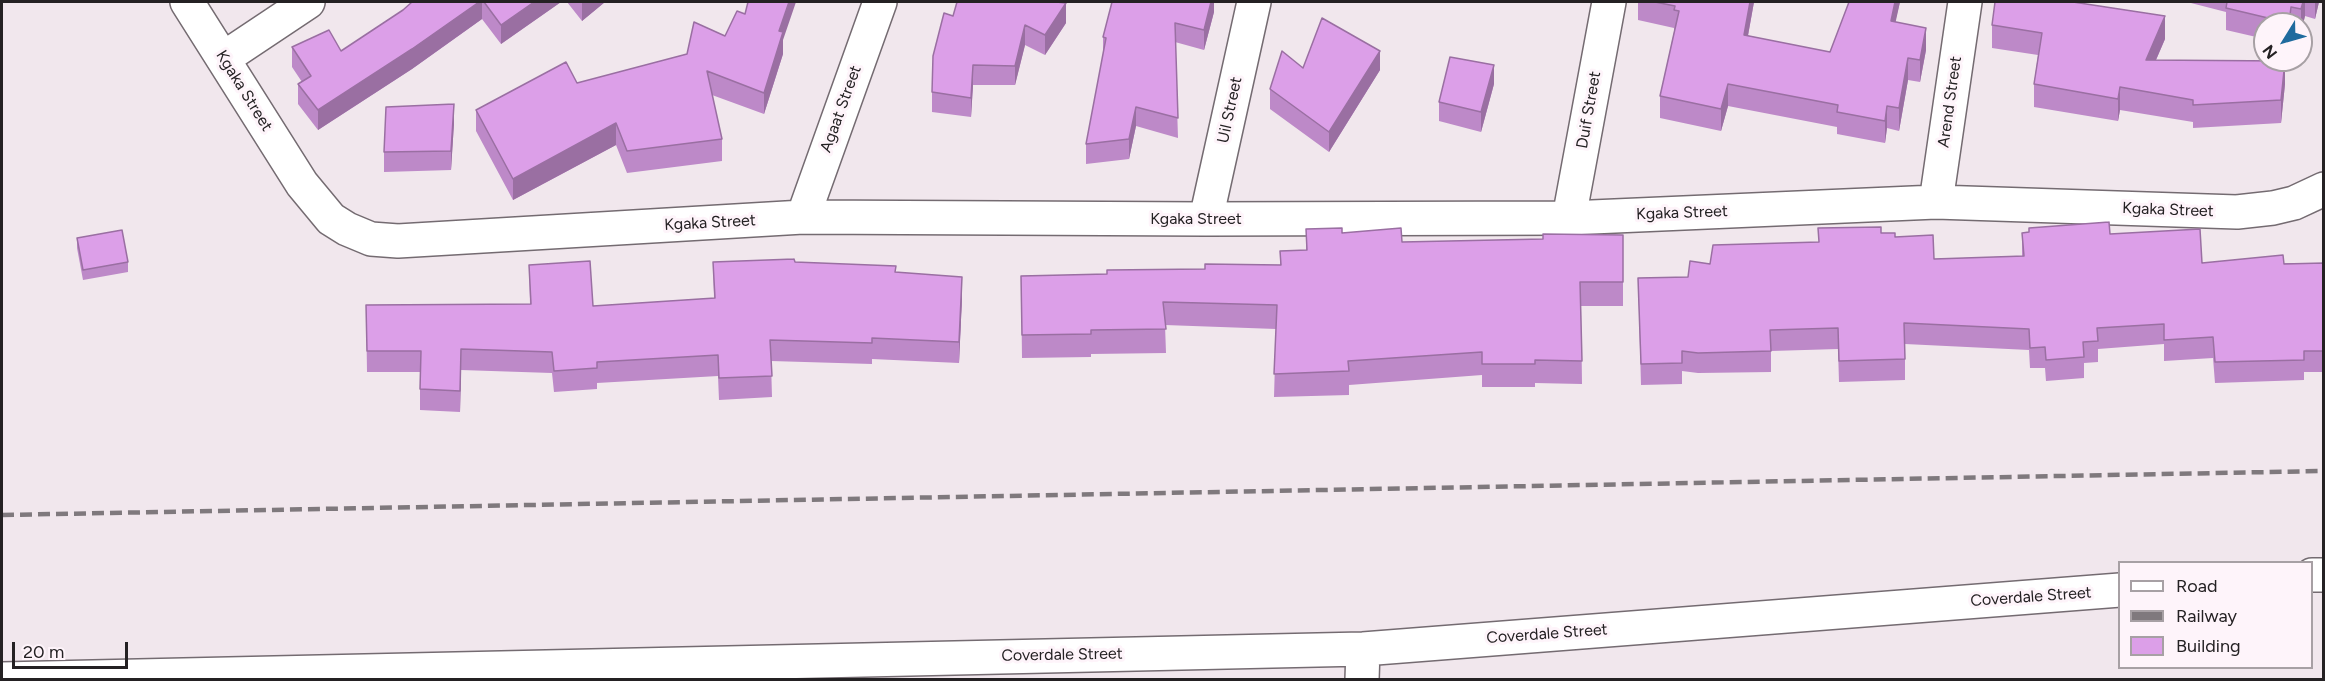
<!DOCTYPE html>
<style>
body{margin:0}
#map{position:relative;width:2325px;height:681px;overflow:hidden;background:#f1e7ed;font-family:Figtree,sans-serif}
canvas{display:block}
.frame{position:absolute;inset:0;border:3px solid #242123;pointer-events:none}
.legend{position:absolute;left:2118px;top:561px;width:195px;height:108px;box-sizing:border-box;background:#fef4fa;border:2px solid #a7a0a4;margin:0;padding:8px 10px;list-style:none;font-size:18px;color:#242123}
.legend li{display:flex;align-items:center;gap:12px;height:30px}
.legend b{width:30px;border:2px solid #a7a0a4}
.north{position:absolute;left:2253px;top:12px;width:60px;height:60px;box-sizing:border-box;background:#fef4fa;border:2px solid #a7a0a4;border-radius:50%;rotate:233deg;font-size:16px;font-weight:700;line-height:24px;text-align:center;color:#242123}
.north::after{content:'';display:block;margin:auto;width:21px;height:27px;background:#1f6b9e;clip-path:polygon(50% 0,100% 100%,50% 72%,0 100%)}
.scale{position:absolute;left:12px;top:642px;width:116px;height:27px;box-sizing:border-box;border:3px solid #242123;border-top:0;padding-left:8px;font-size:18px;line-height:21px;white-space:nowrap;color:#242123;-webkit-text-stroke:4px #fef4fa;paint-order:stroke}
</style>
<div id="map">
<canvas width="2325" height="681"></canvas>
<div class="frame"></div>
<ul class="legend">
<li><b style="height:8px;background:#fff"></b>Road</li>
<li><b style="height:8px;background:#7f797d"></b>Railway</li>
<li><b style="height:16px;background:#dc9fe8"></b>Building</li>
</ul>
<div class="north">N</div>
<div class="scale">20 m</div>
</div>
<script>
const c = document.querySelector('canvas').getContext('2d');
c.lineJoin = 'round';
function poly(rows) {
  const path = new Path2D();
  for (const r of rows) {
    path.moveTo(r[0], r[1]);
    for (let i = 2; i < r.length; i += 2) path.lineTo(r[i], r[i + 1]);
  }
  return path;
}
function strokePath(path, color, width, dash) {
  c.strokeStyle = color;
  c.lineWidth = width;
  c.lineCap = dash ? 'butt' : 'round';
  c.setLineDash(dash || []);
  c.stroke(path);
}
function fill(path, color) {
  c.fillStyle = color;
  c.fill(path, 'evenodd');
}
function write(font, color, halo, rows, align = 'center') {
  c.font = font + ' Figtree,sans-serif';
  c.lineWidth = 6;
  c.setLineDash([]);
  c.textBaseline = 'middle';
  c.strokeStyle = halo;
  c.fillStyle = color;
  for (const [text, x, y, turn = 0] of rows) {
    c.save();
    c.translate(x, y);
    c.rotate((+turn || 0) * Math.PI / 180);
    c.textAlign = isNaN(turn) ? turn : align;
    if (halo) c.strokeText(text, 0, 0);
    c.fillText(text, 0, 0);
    c.restore();
  }
}
const street = poly([
 [187,2,302,184,331,219,347,229,371,239,398,241,803,217,1206,219,1569,218,1936,202,2237,212,2273,208,2294,203,2324,189],
 [224,58,308,2],
 [1936,202,1965,2],
 [803,217,880,2],
 [1569,218,1609,2],
 [1206,219,1254,2],
 [2312,575,2324,575],
 [2,679,1363,649,2120,590],
 [1362,680,1363,649]
]);
strokePath(street, '#746b71', 36);
strokePath(street, '#fff', 33);
strokePath(poly([
 [2,515,2324,471]
]), '#7f797d', 4.5, [12, 6]);
fill(poly([
 [412,2,561,2,501,44,482,19,412,69,318,130,298,104,298,84,302,82,292,67,292,47,341,51,403,10],
 [567,2,605,2,582,21],
 [1214,2,1214,12,1204,50,1175,42,1178,138,1136,126,1129,159,1086,164,1086,144,1103,56,1103,37],
 [1638,2,1754,2,1748,36,1830,52,1849,2,1900,2,1895,22,1926,50,1920,82,1908,80,1899,131,1887,128,1885,143,1837,134,1837,127,1728,106,1721,131,1660,118,1660,96,1674,32,1674,28,1638,20],
 [2187,2,2319,2,2315,19,2305,16,2301,32,2301,24,2265,24,2265,39,2226,30,2226,12],
 [953,16,1066,23,1045,55,1025,45,1015,85,973,85,971,117,932,112,932,92],
 [1992,25,2165,39,2156,60,2285,84,2281,123,2193,128,2193,122,2120,110,2118,121,2034,107,2034,84,2038,55,1992,48],
 [725,36,783,40,783,54,764,114,712,95,722,139,722,161,627,173,616,145,513,200,476,131,476,110,687,54],
 [1303,68,1380,70,1329,152,1270,109,1270,89],
 [1494,84,1481,132,1439,121,1439,102],
 [454,123,451,170,384,172,384,152],
 [1306,229,1342,233,1402,242,1543,239,1623,235,1623,306,1581,306,1582,384,1535,383,1535,387,1482,387,1482,375,1349,385,1349,395,1274,397,1276,329,1165,325,1166,353,1091,354,1091,357,1022,358,1021,276,1107,274,1280,265,1280,251,1306,250],
 [1881,233,1895,237,1934,259,2022,256,2022,233,2110,234,2202,263,2324,263,2324,372,2304,372,2304,380,2215,383,2213,358,2164,361,2164,344,2098,349,2098,362,2084,363,2084,378,2046,381,2045,368,2030,368,2029,350,1905,344,1905,380,1839,382,1838,349,1771,351,1771,372,1698,373,1682,371,1682,384,1641,385,1638,278,1688,277,1710,264,1818,242],
 [77,238,128,262,128,272,83,280,77,248],
 [713,262,795,262,896,272,962,298,959,363,872,359,872,364,771,361,772,397,719,400,718,376,597,383,597,389,554,392,552,373,461,370,460,412,420,410,420,372,367,372,366,305,530,304,529,265,593,306,714,298]
]), '#bd89c8');
fill(poly([
 [479,2,482,2,482,19,412,69,318,130,318,110],
 [534,2,561,2,501,44,501,25],
 [582,2,605,2,582,21],
 [789,2,796,2,783,40,783,54,764,114,764,93,779,31],
 [1211,2,1214,2,1214,12,1204,50,1204,30],
 [1750,2,1754,2,1744,57,1744,35],
 [1895,2,1900,2,1891,43,1891,21],
 [2303,2,2305,2,2305,16,2301,32,2301,9],
 [2315,2,2319,2,2315,19],
 [1066,3,1066,23,1045,55,1045,35],
 [2165,16,2165,39,2146,83,2146,60],
 [1025,25,1025,45,1015,85,1015,66],
 [1926,28,1926,50,1920,82,1920,60],
 [1380,51,1380,70,1329,152,1329,132],
 [1908,58,1908,80,1899,131,1899,108],
 [2285,61,2285,84,2281,123,2281,100],
 [973,65,973,85,971,117,971,98],
 [1494,65,1494,84,1481,132,1481,112],
 [1728,84,1728,106,1721,131,1721,109],
 [2120,87,2120,110,2118,121,2118,99],
 [454,104,454,123,451,170,451,151],
 [1887,106,1887,128,1885,143,1885,121],
 [1136,107,1136,126,1129,159,1129,139],
 [616,123,616,145,513,200,513,179],
 [962,277,962,298,959,363,959,342],
 [461,349,461,370,460,412,460,391]
]), '#9a6fa2');
const building = poly([
 [412,2,479,2,412,49,318,110,298,84,311,76,292,47,329,30,341,51,403,10,412,2],
 [484,2,534,2,501,25,484,2],
 [748,2,789,2,779,31,783,32,764,93,707,71,722,139,627,151,616,123,513,179,476,110,566,62,577,83,687,54,694,22,725,36,737,11,745,14,748,2],
 [957,2,1056,2,1066,3,1045,35,1025,25,1015,66,973,65,971,98,932,92,933,56,944,13,953,16,957,2],
 [1112,2,1211,2,1204,30,1175,23,1178,118,1136,107,1129,139,1086,144,1106,38,1103,37,1112,2],
 [1655,2,1750,2,1744,35,1830,52,1849,2,1895,2,1891,21,1926,28,1920,60,1908,58,1899,108,1887,106,1885,121,1837,112,1838,105,1728,84,1721,109,1660,96,1679,11,1674,10,1675,6,1655,2],
 [1995,2,2073,2,2165,16,2146,60,2285,61,2281,100,2193,105,2193,100,2120,87,2118,99,2034,84,2042,33,1992,25,1995,2],
 [2227,2,2303,2,2301,9,2291,7,2289,23,2226,8,2227,2],
 [1322,18,1380,51,1329,132,1270,89,1282,51,1303,68,1322,18],
 [1450,57,1494,65,1481,112,1439,102,1450,57],
 [454,104,451,151,384,152,386,107,454,104],
 [2109,222,2110,234,2200,229,2202,263,2283,255,2284,264,2324,263,2324,351,2304,351,2304,360,2215,362,2213,337,2164,340,2164,324,2097,328,2098,341,2083,342,2084,357,2046,360,2045,347,2030,348,2029,329,1904,323,1905,359,1839,361,1838,328,1770,330,1771,351,1698,353,1682,351,1682,363,1641,364,1638,278,1688,277,1690,261,1710,264,1713,245,1819,242,1818,228,1881,227,1881,233,1895,233,1895,237,1933,235,1934,259,2024,256,2022,233,2029,232,2029,228,2109,222],
 [1342,228,1342,233,1401,228,1402,242,1543,239,1543,234,1623,235,1623,282,1580,282,1582,361,1535,360,1535,364,1482,364,1482,352,1348,361,1349,371,1274,374,1277,305,1163,302,1166,329,1091,330,1091,334,1022,335,1021,276,1107,274,1107,270,1205,269,1205,264,1281,265,1280,251,1307,250,1306,229,1342,228],
 [122,230,128,262,83,270,77,238,122,230],
 [794,259,795,262,896,266,895,272,962,277,959,342,872,338,872,343,770,340,772,376,719,378,718,355,597,362,597,368,554,371,552,352,461,349,460,391,420,389,421,351,367,351,366,305,531,304,529,265,590,261,593,306,715,298,713,262,794,259]
]);
fill(building, '#dc9fe8');
strokePath(building, '#9a6fa2', 1.5);
write('16px', '#242123', '#fef4fa', [
 ["Kgaka Street",244,91,58],
 ["Arend Street",1950,102,-82],
 ["Agaat Street",841,109,-70],
 ["Uil Street",1230,110,-78],
 ["Duif Street",1589,110,-80],
 ["Kgaka Street",2168,210,2],
 ["Kgaka Street",1682,213,-2],
 ["Kgaka Street",1196,219],
 ["Kgaka Street",710,223,-3],
 ["Coverdale Street",2031,597,-4],
 ["Coverdale Street",1547,634,-4],
 ["Coverdale Street",1062,655,-1]
]);
</script>
